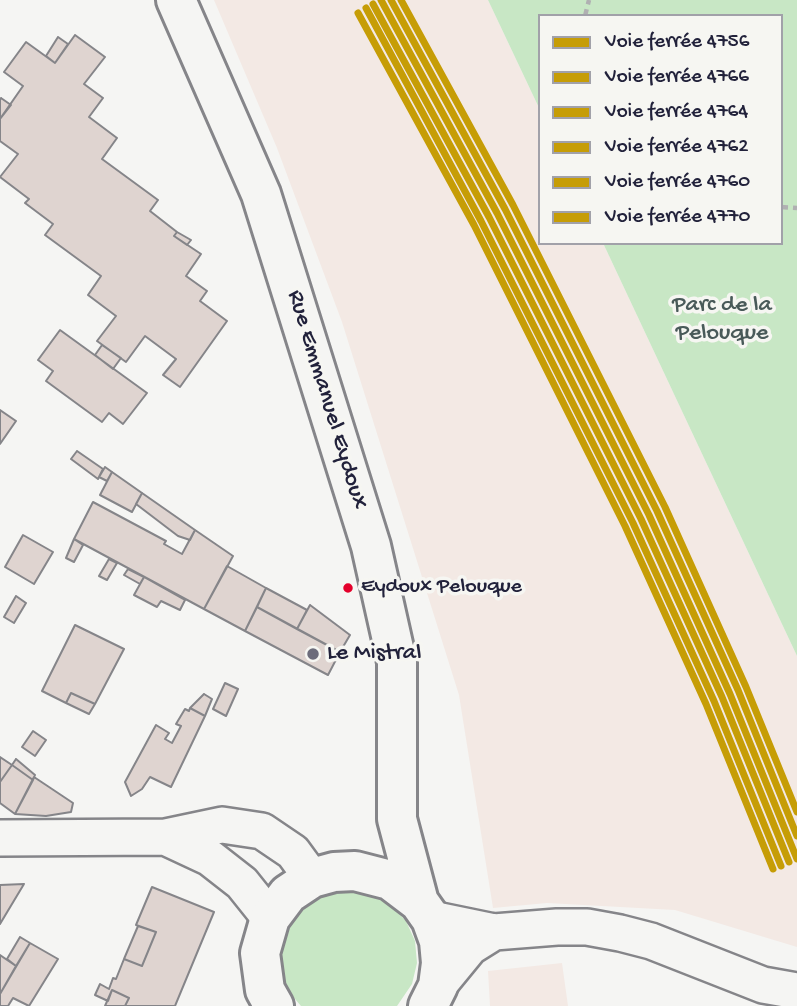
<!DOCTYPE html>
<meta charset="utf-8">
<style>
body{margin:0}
#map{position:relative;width:797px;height:1006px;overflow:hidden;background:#f5f5f3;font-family:"Gochi Hand",sans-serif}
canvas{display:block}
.legend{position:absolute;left:538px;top:14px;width:245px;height:231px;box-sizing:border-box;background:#f6f6f2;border:2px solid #a1a1a9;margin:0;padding:9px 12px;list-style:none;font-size:21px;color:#22223b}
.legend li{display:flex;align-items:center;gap:14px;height:35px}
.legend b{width:35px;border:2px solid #a1a1a9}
</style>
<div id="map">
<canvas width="797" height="1006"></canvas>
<ul class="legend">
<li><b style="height:9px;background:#c69d06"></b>Voie ferrée 4756</li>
<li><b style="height:9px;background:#c69d06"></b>Voie ferrée 4766</li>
<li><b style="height:9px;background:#c69d06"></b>Voie ferrée 4764</li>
<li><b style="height:9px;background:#c69d06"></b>Voie ferrée 4762</li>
<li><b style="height:9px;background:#c69d06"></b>Voie ferrée 4760</li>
<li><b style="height:9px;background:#c69d06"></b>Voie ferrée 4770</li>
</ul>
</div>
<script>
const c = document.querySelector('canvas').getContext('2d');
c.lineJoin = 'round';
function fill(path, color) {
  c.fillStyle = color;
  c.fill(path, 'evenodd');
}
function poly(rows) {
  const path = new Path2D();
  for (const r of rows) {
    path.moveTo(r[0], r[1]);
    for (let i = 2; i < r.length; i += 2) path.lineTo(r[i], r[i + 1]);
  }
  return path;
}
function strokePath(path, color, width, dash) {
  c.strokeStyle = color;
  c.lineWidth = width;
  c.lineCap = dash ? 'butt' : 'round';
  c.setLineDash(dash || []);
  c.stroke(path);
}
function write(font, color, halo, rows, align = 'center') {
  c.font = font + ' "Gochi Hand",sans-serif';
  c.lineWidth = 7;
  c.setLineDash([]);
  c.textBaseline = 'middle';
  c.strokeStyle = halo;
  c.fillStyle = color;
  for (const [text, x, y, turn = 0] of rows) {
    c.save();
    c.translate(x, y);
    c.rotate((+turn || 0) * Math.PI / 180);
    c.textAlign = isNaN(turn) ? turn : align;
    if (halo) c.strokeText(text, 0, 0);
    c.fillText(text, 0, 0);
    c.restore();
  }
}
fill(poly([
 [214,0,488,0,540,110,540,243,603,243,797,656,797,947,675,910,547,903,493,908,459,695,342,322,277,148],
 [562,963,568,1006,490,1006,488,971]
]), '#f3e9e4');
fill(poly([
 [488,0,797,0,797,656,603,243,781,243,781,16,540,16,540,110],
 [346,890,369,893,390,904,406,921,415,941,417,963,412,984,397,1006,301,1006,289,992,281,971,281,947,289,925,303,907,323,894]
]), '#c8e7c5');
const building = poly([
 [75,35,105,57,84,84,103,98,89,117,117,138,102,159,158,200,150,211,177,232,174,236,201,254,186,276,207,291,200,301,227,321,180,387,163,375,176,359,145,336,126,362,97,341,116,316,88,295,101,276,45,235,53,224,25,203,29,199,0,177,18,154,0,141,0,119,23,86,4,72,26,42,55,63,75,35],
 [58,37,68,44,55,63,46,56,58,37],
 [1,98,11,105,0,119,0,100,1,98],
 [177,232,191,240,187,245,174,236,177,232],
 [60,330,147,393,123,424,109,413,102,422,46,381,53,371,38,360,60,330],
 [102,345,121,358,113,369,95,355,102,345],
 [0,410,16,421,0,444,0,410],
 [77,451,103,469,98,479,71,459,77,451],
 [105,467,112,472,107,481,99,477,105,467],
 [112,472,142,493,132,512,100,495,112,472],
 [142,493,195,530,190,540,178,536,136,504,142,493],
 [93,502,166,541,164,544,182,554,195,530,233,556,204,609,74,539,93,502],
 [23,535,53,552,34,584,5,567,23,535],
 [74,539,83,545,74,562,66,558,74,539],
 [109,559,117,563,107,580,99,576,109,559],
 [227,566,266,588,245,631,204,609,227,566],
 [128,569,144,577,140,584,124,575,128,569],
 [144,577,185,600,180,610,161,601,157,607,134,595,144,577],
 [266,588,307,610,297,629,257,607,266,588],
 [16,596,26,603,14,623,4,617,16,596],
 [310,605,350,635,340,652,297,629,310,605],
 [257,607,340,652,328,675,245,631,257,607],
 [75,625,124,649,95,704,71,693,66,703,42,691,75,625],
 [225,683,238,689,226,716,213,709,225,683],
 [71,693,95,704,89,714,66,703,71,693],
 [204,694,212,699,205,716,190,708,204,694],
 [190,708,205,716,171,787,150,777,142,789,131,796,125,782,156,725,169,733,165,739,172,743,181,726,176,724,185,709,189,711,190,708],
 [33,731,46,740,35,756,22,747,33,731],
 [0,757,12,765,0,782,0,757],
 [16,759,35,775,33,780,12,765,16,759],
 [12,765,33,780,15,814,0,803,0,782,12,765],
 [34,777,73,803,71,812,46,816,15,814,34,777],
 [24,884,0,924,0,885,24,884],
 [152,887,214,912,175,1006,125,1006,129,998,112,990,108,1001,95,995,100,984,109,989,113,978,116,979,124,959,142,966,156,932,136,925,152,887],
 [138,926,156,932,142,966,124,959,138,926],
 [20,937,30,943,16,966,7,959,20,937],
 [30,943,58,959,29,1006,13,998,8,1006,0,1006,0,994,30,943],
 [0,955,16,966,0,994,0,955],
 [112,990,129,998,125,1006,105,1006,112,990]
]);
fill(building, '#dfd4d0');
strokePath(building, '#858589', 2);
const minor = poly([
 [165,837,210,858,242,883,270,918],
 [0,838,165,837,222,825,262,831,293,852,312,878],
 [431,919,494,932,557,927,587,927,620,933,651,941,763,985,797,991],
 [438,986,470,947,494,932]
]);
const tertiary = poly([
 [176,0,261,194,371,546,397,662,397,819,419,902],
 [274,1006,265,990,260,953,270,918,288,894,312,878,334,872,355,871,390,880,419,902,431,919,439,941,441,963,438,986,428,1006]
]);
strokePath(minor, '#858589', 40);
strokePath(tertiary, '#858589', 44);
strokePath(poly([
 [585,16,589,0],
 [781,207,797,208]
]), '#b0b0b2', 4.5, [7, 5]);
strokePath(minor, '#f5f5f3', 35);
strokePath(tertiary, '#f5f5f3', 38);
strokePath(poly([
 [381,0,497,213,649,515,730,694,797,859]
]), '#c69d06', 7);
strokePath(poly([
 [373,4,489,217,641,519,722,697,789,862]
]), '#c69d06', 7);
strokePath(poly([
 [391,0,505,209,657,511,738,690,797,836]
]), '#c69d06', 7);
strokePath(poly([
 [366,8,481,221,633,523,714,701,781,866]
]), '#c69d06', 7);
strokePath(poly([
 [401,0,513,205,665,507,746,687,797,812]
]), '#c69d06', 7);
strokePath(poly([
 [358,13,474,225,625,526,706,704,773,869]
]), '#c69d06', 7);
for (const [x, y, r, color] of [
 [348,588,6,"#e4002b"],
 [313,654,7,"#6c6c7b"]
]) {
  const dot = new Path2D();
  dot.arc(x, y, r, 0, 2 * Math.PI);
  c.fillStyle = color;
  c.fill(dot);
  strokePath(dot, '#f6f6f2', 2.5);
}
write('22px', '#22223b', '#f6f6f2', [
 ["Eydoux Pelouque",361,588]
], 'left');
write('24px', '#495a59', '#f6f6f2', [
 ["Parc de la",722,306],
 ["Pelouque",722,334]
]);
write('24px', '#22223b', '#f6f6f2', [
 ["Rue Emmanuel Eydoux",326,400,73]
]);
write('24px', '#22223b', '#f6f6f2', [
 ["Le Mistral",327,654]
], 'left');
</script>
